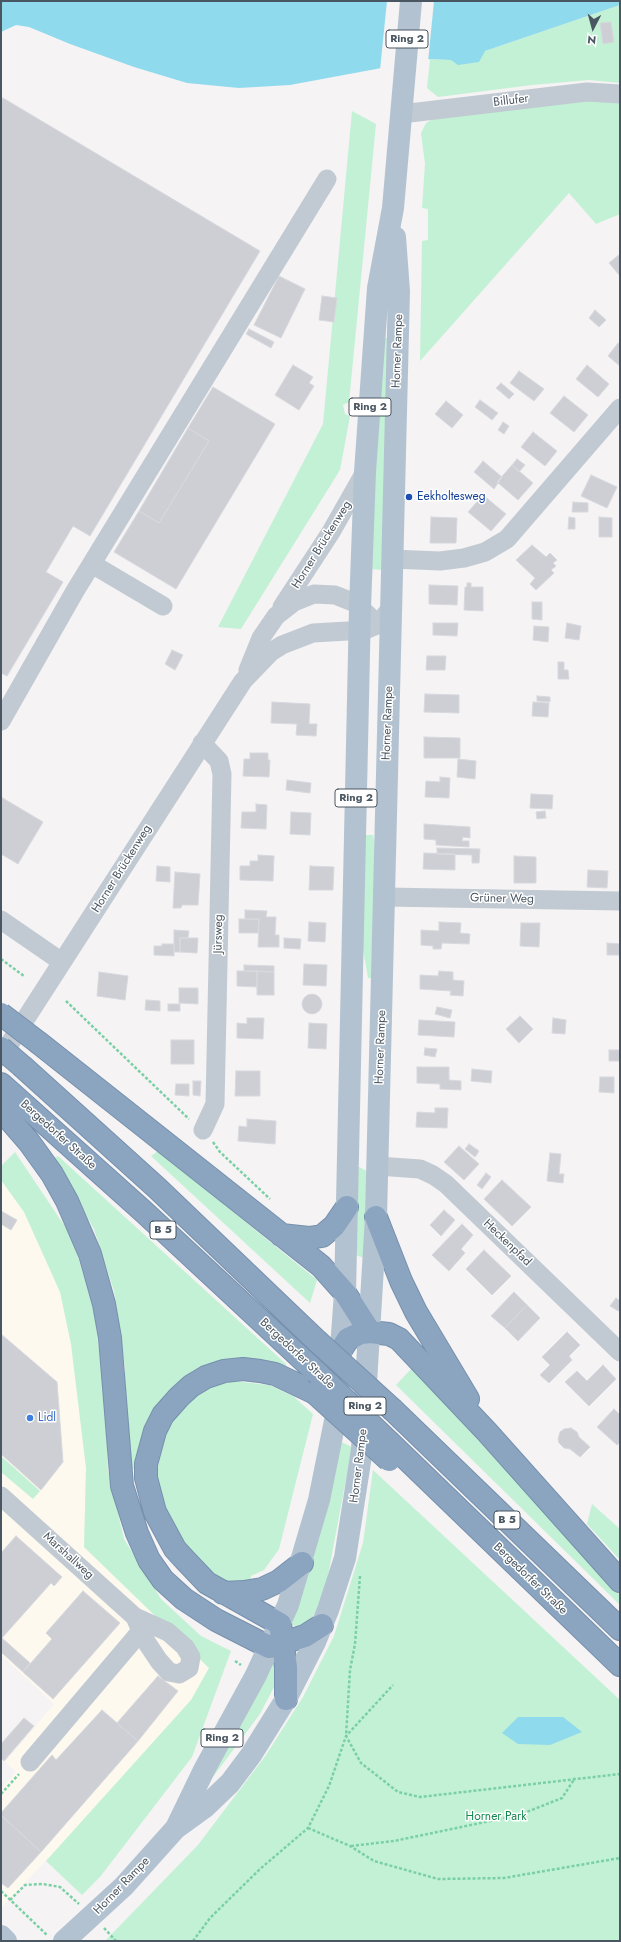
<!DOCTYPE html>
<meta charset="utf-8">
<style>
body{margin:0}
#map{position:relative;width:621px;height:1942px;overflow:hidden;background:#f5f3f3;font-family:Jost,sans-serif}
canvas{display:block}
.frame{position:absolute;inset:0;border:2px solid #4a5661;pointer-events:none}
.north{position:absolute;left:573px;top:8px;width:40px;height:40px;-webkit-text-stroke:3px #fff;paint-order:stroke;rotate:186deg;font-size:11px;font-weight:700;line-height:16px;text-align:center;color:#4a5661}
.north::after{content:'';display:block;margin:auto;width:14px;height:18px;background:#4a5661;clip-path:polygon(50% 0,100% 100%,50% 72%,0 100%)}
</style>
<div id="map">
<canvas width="621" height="1942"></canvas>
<div class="frame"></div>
<div class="north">N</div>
</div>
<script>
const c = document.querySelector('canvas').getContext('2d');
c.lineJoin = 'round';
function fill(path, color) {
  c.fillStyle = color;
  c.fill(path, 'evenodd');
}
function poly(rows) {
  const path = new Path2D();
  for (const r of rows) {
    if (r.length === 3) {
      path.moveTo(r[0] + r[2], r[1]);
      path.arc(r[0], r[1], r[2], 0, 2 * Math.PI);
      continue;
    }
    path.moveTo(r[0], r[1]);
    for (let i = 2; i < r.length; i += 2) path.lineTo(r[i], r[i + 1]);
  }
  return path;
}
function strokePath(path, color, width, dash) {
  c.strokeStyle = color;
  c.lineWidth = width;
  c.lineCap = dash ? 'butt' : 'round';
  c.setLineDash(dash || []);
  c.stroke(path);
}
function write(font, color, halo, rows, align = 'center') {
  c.font = font + ' Jost,sans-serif';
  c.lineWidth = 3;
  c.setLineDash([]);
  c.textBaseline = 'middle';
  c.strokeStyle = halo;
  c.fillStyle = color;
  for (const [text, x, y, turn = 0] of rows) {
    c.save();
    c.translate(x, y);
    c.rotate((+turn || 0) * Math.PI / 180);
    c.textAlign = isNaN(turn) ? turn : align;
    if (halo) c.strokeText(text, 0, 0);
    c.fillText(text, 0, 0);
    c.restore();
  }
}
fill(poly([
 [1,1180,24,1212,60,1292,71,1344,86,1468,84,1547,209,1668,191,1700,86,1818,2,1907,1,1790,16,1772,5,1762,54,1704,1,1655]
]), '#fdf9ef');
fill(poly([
 [620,5,620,83,589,80,532,85,438,97,427,88,430,59,451,60,485,51],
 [591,98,620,102,620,214,596,224,569,193,420,361,422,241,428,240,428,209,422,208,425,164,421,133,426,123,436,117],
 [352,111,376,124,349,402,343,405,345,414,350,416,340,470,241,629,218,627,323,424],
 [383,338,388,338,382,570,370,569],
 [364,835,373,835,376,850,373,978,368,978,362,944],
 [158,1151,317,1280,310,1303,151,1156],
 [15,1152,72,1237,94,1311,105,1396,108,1471,124,1539,161,1599,201,1636,231,1651,192,1757,100,1877,82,1895,46,1861,191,1700,209,1668,84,1547,86,1468,71,1344,60,1292,24,1212,1,1180,1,1166],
 [58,1156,286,1364,285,1370,182,1382,147,1421,138,1469,129,1469,125,1444,125,1367,114,1291,94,1229,54,1158],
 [359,1167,369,1172,364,1258,353,1254,357,1170],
 [412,1368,620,1595,620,1605,396,1385],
 [234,1381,269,1385,293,1396,313,1414,279,1549,264,1570,251,1576,250,1581,222,1581,184,1545,168,1520,156,1483,161,1444,179,1410,208,1386],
 [339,1441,352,1447,324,1597,313,1616,299,1628,291,1624],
 [1,1456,40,1491,33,1499,1,1472],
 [373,1470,620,1700,620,1941,105,1941,198,1845,266,1755,303,1697,334,1636,363,1543],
 [592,1504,620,1529,620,1560,587,1524],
 [272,1663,280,1665,275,1685,260,1714,210,1781]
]), '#c3f1d5');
fill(poly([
 [1,1,620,1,620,5,485,51,479,62,458,65,451,60,430,59,290,85,239,88,187,83,134,67,70,44,29,27,16,25,1,32],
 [518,1717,563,1717,582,1732,550,1745,518,1744,502,1733]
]), '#90daee');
fill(poly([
 [387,1,434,1,428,62,380,70]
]), '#f5f3f3');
const building = poly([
 [611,22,614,42,603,44,600,23,611,22],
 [3,98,260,251,90,536,73,526,46,572,63,582,7,676,1,673,1,101,3,98],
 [620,254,620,276,609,263,620,254],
 [279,276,305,289,281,338,254,325,279,276],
 [322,296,337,298,334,322,319,320,322,296],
 [595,310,606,320,599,327,589,318,595,310],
 [249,329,274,342,271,348,246,334,249,329],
 [618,343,620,345,620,366,608,356,618,343],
 [293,365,313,377,309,383,314,386,299,410,275,395,293,365],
 [587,365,609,384,598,397,576,379,587,365],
 [519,371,544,389,534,401,510,383,519,371],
 [501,383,514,394,509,399,496,388,501,383],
 [213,387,275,424,176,589,114,552,139,511,159,523,209,441,188,428,213,387],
 [564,396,588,415,574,432,550,413,564,396],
 [480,400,498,413,492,420,475,407,480,400],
 [446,401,463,415,452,428,435,414,446,401],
 [503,422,509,426,504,434,498,430,503,422],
 [188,428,209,441,159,523,139,511,188,428],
 [533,432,557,451,545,466,521,447,533,432],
 [517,459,525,465,519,472,512,465,517,459],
 [483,461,502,477,494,489,474,472,483,461],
 [512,465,533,483,518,500,497,482,512,465],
 [591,475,617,487,607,508,581,496,591,475],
 [483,495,506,514,491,531,468,512,483,495],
 [573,502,588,503,588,512,572,512,573,502],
 [431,517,457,518,456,543,430,543,431,517],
 [569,517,575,518,575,529,568,529,569,517],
 [599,517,612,518,612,537,599,537,599,517],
 [532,545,546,557,550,553,557,560,553,563,556,566,551,570,554,573,536,590,530,584,535,578,516,560,532,545],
 [467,583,471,583,471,587,483,587,483,611,464,610,465,587,467,587,467,583],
 [429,585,458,586,457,605,429,604,429,585],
 [532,602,542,602,542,620,532,619,532,602],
 [433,623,458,623,457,636,433,635,433,623],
 [567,623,581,626,579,640,565,638,567,623],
 [534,626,549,627,548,642,533,640,534,626],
 [172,650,183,655,175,670,165,664,172,650],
 [427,656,446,656,445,670,426,670,427,656],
 [558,662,564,662,564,670,568,670,569,679,558,679,558,662],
 [425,694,459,695,459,713,424,712,425,694],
 [537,696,550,697,550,702,537,701,537,696],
 [272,702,310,704,309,724,317,724,316,736,296,735,297,724,271,723,272,702],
 [533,702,549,703,548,717,532,716,533,702],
 [424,737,460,738,460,758,424,758,424,737],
 [250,753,268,753,268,760,270,760,269,777,243,776,244,759,250,759,250,753],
 [458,759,476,761,475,779,457,777,458,759],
 [440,777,450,778,449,798,425,797,426,781,440,782,440,777],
 [287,780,311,783,310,793,286,790,287,780],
 [531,794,553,795,552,809,530,808,531,794],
 [1,797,43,822,18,864,1,854,1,797],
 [256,804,267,805,266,829,241,828,242,812,256,812,256,804],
 [545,811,546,818,537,819,536,812,545,811],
 [291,812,311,813,310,835,290,834,291,812],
 [424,824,470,827,470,838,463,837,462,841,469,841,469,847,436,845,436,840,424,839,424,824],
 [437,848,480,849,479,863,472,863,472,855,437,854,437,848],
 [424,853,455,854,455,870,423,869,424,853],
 [258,855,274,856,273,881,240,880,240,866,250,866,250,861,258,861,258,855],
 [514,856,536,857,536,883,514,883,514,856],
 [157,866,170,867,170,882,156,881,157,866],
 [310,866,334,867,333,890,309,890,310,866],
 [588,870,608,871,607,888,587,887,588,870],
 [175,872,200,874,198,905,182,905,181,908,173,908,175,872],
 [245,910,267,911,266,917,276,917,275,935,279,935,279,947,258,947,259,919,245,919,245,910],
 [239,919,259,919,258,933,239,933,239,919],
 [309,922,326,923,325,942,308,941,309,922],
 [439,922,461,923,460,933,470,934,469,944,442,943,441,949,433,949,433,946,421,945,421,930,439,931,439,922],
 [521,923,540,923,539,947,520,946,521,923],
 [174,930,189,931,188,938,180,938,180,952,174,952,174,930],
 [180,938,198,938,197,953,180,952,180,938],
 [284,938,301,939,300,949,284,948,284,938],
 [607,943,620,944,620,955,607,955,607,943],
 [162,944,174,944,174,956,154,955,154,946,162,946,162,944],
 [304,964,327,965,326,986,303,985,304,964],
 [244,965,274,966,274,972,244,971,244,965],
 [237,971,257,971,257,987,237,986,237,971],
 [257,971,274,972,274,995,257,995,257,971],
 [439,971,453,972,453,980,464,981,463,996,450,995,451,991,420,989,420,975,438,976,439,971],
 [99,972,128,976,125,1000,97,996,99,972],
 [179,988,198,988,198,1004,179,1003,179,988],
 [312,1004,10],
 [146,1000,160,1001,160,1011,145,1010,146,1000],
 [168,1004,180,1004,180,1011,168,1011,168,1004],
 [437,1007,452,1010,450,1018,435,1014,437,1007],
 [520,1016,533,1029,519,1043,506,1029,520,1016],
 [247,1018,264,1018,263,1039,237,1038,237,1023,247,1024,247,1018],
 [553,1018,566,1020,565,1034,552,1033,553,1018],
 [419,1020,455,1022,454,1037,418,1035,419,1020],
 [309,1023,327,1024,326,1049,308,1048,309,1023],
 [171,1040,194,1040,194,1064,171,1064,171,1040],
 [425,1048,437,1049,435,1057,424,1055,425,1048],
 [609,1050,620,1050,620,1061,609,1061,609,1050],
 [417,1067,449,1067,449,1080,461,1081,461,1090,440,1089,440,1084,417,1083,417,1067],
 [472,1069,492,1071,491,1083,471,1081,472,1069],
 [236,1071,260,1071,260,1096,235,1096,236,1071],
 [600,1077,614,1077,614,1093,599,1092,600,1077],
 [193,1081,201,1081,200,1096,193,1095,193,1081],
 [176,1084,189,1084,189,1096,175,1095,176,1084],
 [435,1108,448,1108,447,1128,416,1127,417,1112,435,1113,435,1108],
 [247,1119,276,1121,275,1144,238,1141,239,1126,247,1127,247,1119],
 [469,1144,479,1151,475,1157,465,1149,469,1144],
 [459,1146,479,1164,464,1180,444,1162,459,1146],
 [550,1153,561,1154,559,1174,564,1174,563,1183,547,1181,550,1153],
 [486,1173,491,1177,482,1189,477,1185,486,1173],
 [502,1180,531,1207,512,1226,484,1199,502,1180],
 [444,1210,455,1220,441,1236,430,1225,444,1210],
 [1,1211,17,1220,11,1230,1,1224,1,1211],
 [462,1224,473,1235,461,1249,465,1253,449,1271,432,1255,462,1224],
 [484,1250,511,1276,492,1295,466,1269,484,1250],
 [514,1292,527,1305,505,1328,491,1316,514,1292],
 [616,1298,620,1301,620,1309,618,1311,610,1306,616,1298],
 [527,1305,540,1318,518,1341,505,1328,527,1305],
 [567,1332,580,1345,569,1356,572,1360,549,1383,540,1375,550,1365,542,1357,567,1332],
 [1,1334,57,1382,63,1462,41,1490,1,1454,1,1334],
 [603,1365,616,1379,589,1406,565,1382,577,1371,587,1381,603,1365],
 [614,1409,620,1415,620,1442,617,1445,597,1427,614,1409],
 [571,1428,577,1432,579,1437,590,1447,580,1457,570,1449,564,1448,559,1443,558,1439,560,1432,564,1429,571,1428],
 [16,1536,62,1577,54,1586,51,1583,1,1639,1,1553,16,1536],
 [83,1591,120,1623,53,1699,23,1672,52,1639,46,1633,83,1591],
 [2,1638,30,1663,23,1672,1,1652,2,1638],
 [158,1676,178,1691,138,1741,117,1723,158,1676],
 [102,1710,138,1741,41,1852,1,1815,1,1813,52,1755,56,1760,102,1710],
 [24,1718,34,1726,4,1761,1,1758,1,1744,24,1718],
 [1,1815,41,1852,8,1888,1,1883,1,1815]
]);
fill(building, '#cdcfd5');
strokePath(building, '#d7d9de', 1);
const highway = poly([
 [39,1043,321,1266,345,1293,370,1332],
 [23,1067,157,1188,317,1341],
 [1,1084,144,1212,316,1372],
 [1,1110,29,1142,52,1174,67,1201,90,1254,104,1304,110,1338,122,1486,137,1533,149,1560,163,1580,184,1599,216,1620,269,1647,305,1636,322,1625],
 [376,1217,401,1281,416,1312,468,1399],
 [281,1235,309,1238,322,1236,334,1226,347,1207],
 [341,1350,348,1339,361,1333,370,1332,389,1334,399,1339,487,1432,620,1581],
 [393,1410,620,1629],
 [390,1443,620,1665],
 [223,1593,244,1592,262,1589,279,1581,302,1563],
 [286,1699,286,1667,280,1624,207,1583,186,1561,175,1549,155,1512,146,1478,146,1464,155,1431,163,1415,179,1397,191,1386,206,1377,224,1371,243,1369,260,1371,275,1374,315,1393]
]);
strokePath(highway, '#7690ad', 24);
strokePath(poly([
 [1,959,24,976],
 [66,1001,189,1119],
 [213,1142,220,1152,270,1199],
 [360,1576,355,1644,350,1670,346,1736,361,1763,398,1792,420,1797,620,1774],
 [235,1661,241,1665],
 [1,1794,19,1774],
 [308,1828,350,1846,374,1861,438,1879,504,1878,620,1858],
 [351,1846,394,1841,519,1815,562,1798,575,1778],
 [1,1891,47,1935],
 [10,1900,25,1885,43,1884,60,1887,79,1904],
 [104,1928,116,1941],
 [193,1941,210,1918,260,1869,308,1828,329,1786,346,1736,393,1685]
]), '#7ad0a6', 2.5, [3, 2]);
strokePath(poly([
 [401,114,587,92,620,94],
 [392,559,440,561,464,558,485,552,507,539,620,408],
 [92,564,163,606],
 [282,607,331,532,365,472],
 [248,670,261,638,276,616,294,602,314,594,335,595,355,603,369,616],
 [1,721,75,591,327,179],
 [202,743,219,761,222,774,215,1104,203,1130],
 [384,897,620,901],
 [1,920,62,962],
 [1,1057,243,681,271,652,282,645,313,633,365,630,377,625,391,608],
 [377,1166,420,1169,433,1175,446,1184,620,1352],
 [1,1496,135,1617,168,1632,185,1647,191,1657,189,1668,179,1674,169,1672,159,1661,145,1640,135,1617],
 [30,1762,141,1631]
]), '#c1cad2', 19);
strokePath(poly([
 [176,1828,204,1770,256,1675,288,1605,319,1500,336,1416,345,1293,360,608,365,472,378,288,393,208,411,1],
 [1,1936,6,1941],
 [64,1941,124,1886,176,1828,205,1807,230,1783,251,1755,286,1699,315,1642,328,1610,345,1558,362,1449,376,1217,399,291,395,237]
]), '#b3c2d1', 22);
strokePath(highway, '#8ba5c1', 22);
const highwayBridge = poly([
 [1,1014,39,1043],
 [1,1048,23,1067],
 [317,1341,393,1410],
 [316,1372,390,1443],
 [315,1393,389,1460]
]);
strokePath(highwayBridge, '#7690ad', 24, []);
strokePath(highwayBridge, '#8ba5c1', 22);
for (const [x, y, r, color] of [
 [409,497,4,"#1a4fb4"],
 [30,1418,4,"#3f7fe0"]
]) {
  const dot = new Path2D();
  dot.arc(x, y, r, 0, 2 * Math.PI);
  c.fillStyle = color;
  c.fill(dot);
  strokePath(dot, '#fff', 1.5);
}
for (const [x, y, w] of [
 [407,39,42],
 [370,407,42],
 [356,798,42],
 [163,1230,26],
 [365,1406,42],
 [507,1520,26],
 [222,1738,42]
]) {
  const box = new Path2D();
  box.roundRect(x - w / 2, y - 9, w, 18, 3);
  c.fillStyle = '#fff';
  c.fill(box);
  strokePath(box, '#4a5661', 1);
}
write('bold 11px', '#4a5661', null, [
 ["Ring 2",407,39],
 ["Ring 2",370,407],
 ["Ring 2",356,798],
 ["B 5",163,1230],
 ["Ring 2",365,1406],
 ["B 5",507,1520],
 ["Ring 2",222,1738]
]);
write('12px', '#4a5661', '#fff', [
 ["Billufer",511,101,-7],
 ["Horner Rampe",398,351,-88],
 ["Horner Brückenweg",322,545,-58],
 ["Horner Rampe",388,723,-88],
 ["Horner Brückenweg",122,869,-58],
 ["Grüner Weg",502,899,1],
 ["Jürsweg",219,934,-89],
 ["Horner Rampe",381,1047,-88],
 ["Bergedorfer Straße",58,1135,42],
 ["Heckenpfad",507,1243,44],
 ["Bergedorfer Straße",297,1354,43],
 ["Horner Rampe",359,1466,-83],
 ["Marshallweg",68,1556,42],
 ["Bergedorfer Straße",530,1579,44],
 ["Horner Rampe",122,1886,-46]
]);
write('12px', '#164399', '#fff', [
 ["Eekholtesweg",417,497]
], 'left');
write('12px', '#366cbe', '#fff', [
 ["Lidl",38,1418]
], 'left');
write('12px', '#17864f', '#fff', [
 ["Horner Park",496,1817]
]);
</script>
